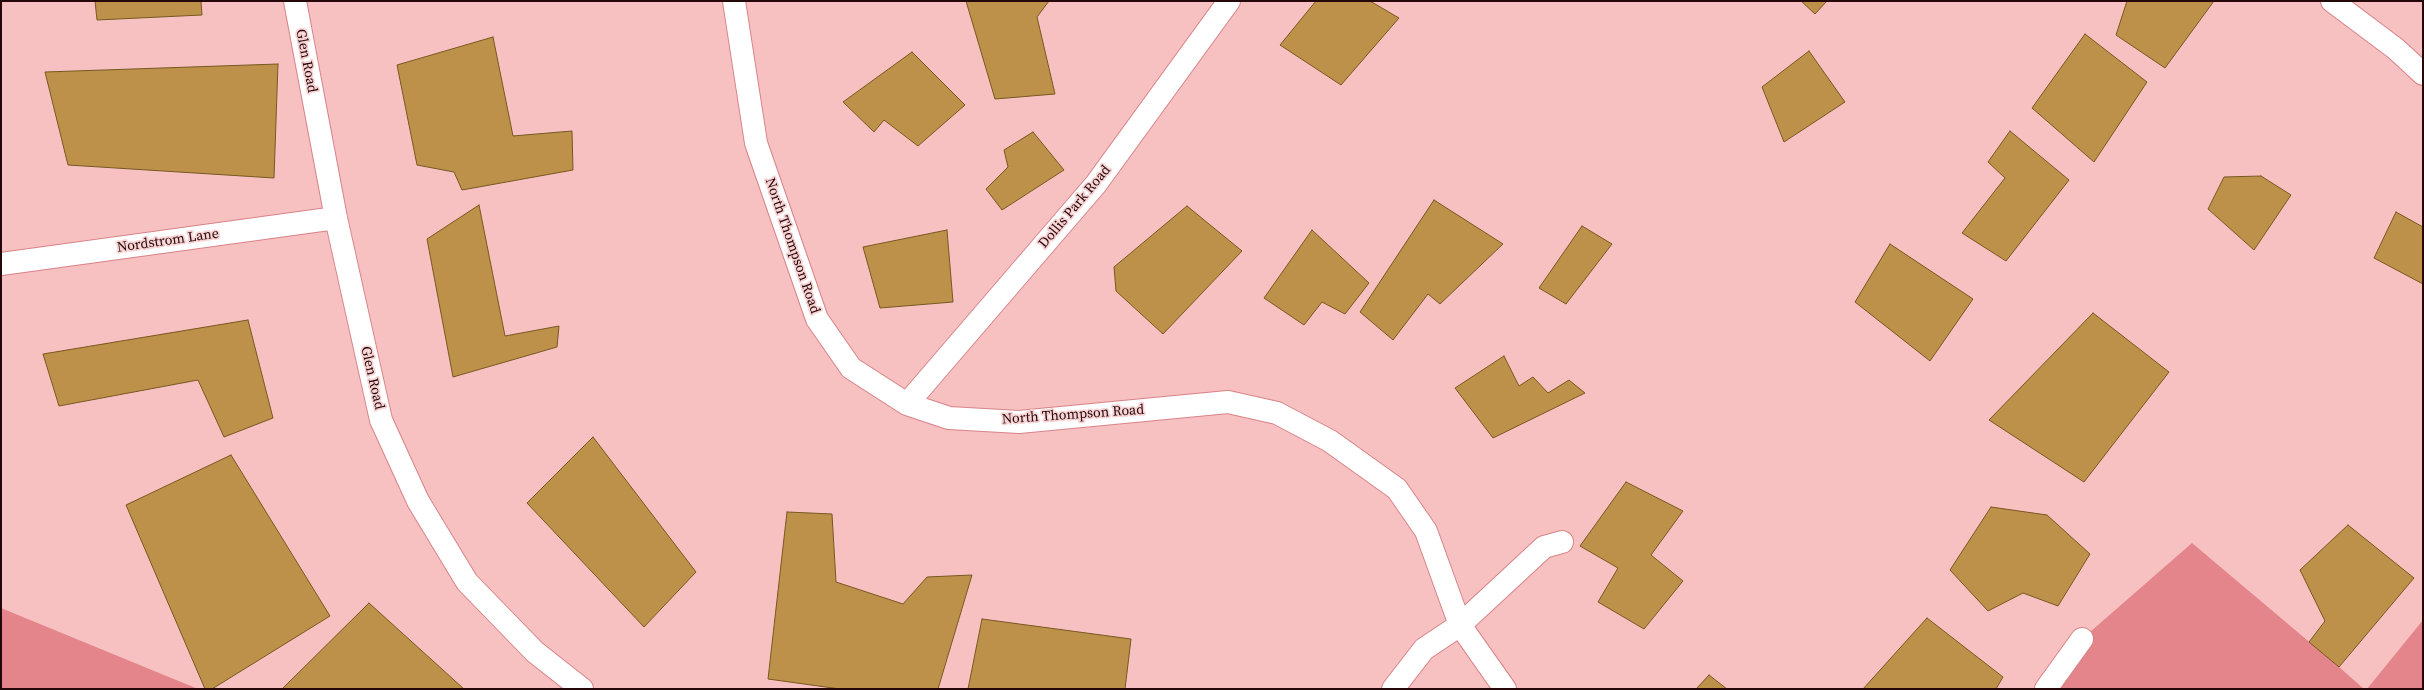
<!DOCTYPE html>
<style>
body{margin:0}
#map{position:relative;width:2424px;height:690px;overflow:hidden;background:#f7c1c2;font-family:"Source Serif 4",serif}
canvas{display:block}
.frame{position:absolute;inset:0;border:2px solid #25070a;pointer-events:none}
</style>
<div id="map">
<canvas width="2424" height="690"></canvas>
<div class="frame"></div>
</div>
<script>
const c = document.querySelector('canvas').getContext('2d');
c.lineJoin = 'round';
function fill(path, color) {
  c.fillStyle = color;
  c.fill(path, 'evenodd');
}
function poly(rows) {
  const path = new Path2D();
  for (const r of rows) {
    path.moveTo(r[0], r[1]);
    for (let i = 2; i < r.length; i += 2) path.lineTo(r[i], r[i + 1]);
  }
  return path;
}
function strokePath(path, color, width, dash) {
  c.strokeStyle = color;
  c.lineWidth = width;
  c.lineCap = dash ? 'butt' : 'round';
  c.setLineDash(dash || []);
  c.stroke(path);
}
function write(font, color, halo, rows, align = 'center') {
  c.font = font + ' "Source Serif 4",serif';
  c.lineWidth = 3.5;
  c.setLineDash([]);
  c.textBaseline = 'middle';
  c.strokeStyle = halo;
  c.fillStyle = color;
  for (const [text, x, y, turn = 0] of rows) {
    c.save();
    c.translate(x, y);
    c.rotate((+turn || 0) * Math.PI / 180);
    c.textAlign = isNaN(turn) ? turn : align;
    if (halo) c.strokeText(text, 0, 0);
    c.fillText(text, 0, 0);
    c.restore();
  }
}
fill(poly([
 [2192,543,2339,667,2364,689,2046,689,2082,639],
 [1,608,198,689,1,689],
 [2423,620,2423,689,2367,689]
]), '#e3858a');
const building = poly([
 [95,1,201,1,202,15,97,20,95,1],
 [966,1,1049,1,1037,17,1055,94,995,99,966,1],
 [1316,1,1370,1,1399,18,1341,85,1280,45,1316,1],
 [1801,1,1827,1,1815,14,1801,1],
 [2127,1,2214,1,2165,68,2116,35,2127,1],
 [2085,34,2147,82,2094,162,2032,108,2085,34],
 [493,37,513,136,572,131,573,170,462,190,454,172,417,165,397,65,493,37],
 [1809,51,1845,102,1784,142,1762,87,1809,51],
 [912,52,965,105,918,146,884,120,874,132,843,102,912,52],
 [278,64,274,178,68,165,45,72,278,64],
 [2010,131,2069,180,2006,261,1962,233,2005,178,1988,162,2010,131],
 [1033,132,1064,170,1002,210,986,189,1008,167,1004,150,1033,132],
 [2261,176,2291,195,2254,250,2208,209,2224,177,2261,176],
 [1434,200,1503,244,1440,304,1428,294,1393,340,1360,312,1434,200],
 [479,205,505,336,559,326,557,347,453,377,427,239,479,205],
 [1187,206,1242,251,1163,334,1116,291,1114,267,1187,206],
 [2396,212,2423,227,2423,284,2374,258,2396,212],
 [1582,226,1612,244,1566,304,1539,288,1582,226],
 [947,230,953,302,880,308,863,247,947,230],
 [1312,230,1369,283,1345,314,1322,302,1304,325,1264,298,1312,230],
 [1890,244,1973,299,1930,361,1855,302,1890,244],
 [2093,313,2169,372,2084,482,1989,420,2093,313],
 [248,320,273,418,224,437,198,380,59,406,43,354,248,320],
 [1504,356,1519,386,1533,377,1548,393,1569,380,1585,393,1493,438,1455,388,1504,356],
 [593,437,696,572,644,627,527,503,593,437],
 [231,455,330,616,212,689,205,689,126,505,231,455],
 [1626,482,1683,511,1651,555,1683,581,1644,629,1598,602,1618,568,1580,546,1626,482],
 [1991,507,2047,515,2090,554,2058,606,2023,593,1988,611,1950,570,1991,507],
 [787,512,832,514,836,582,903,604,927,577,972,575,938,689,840,689,768,679,787,512],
 [2348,525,2414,578,2339,667,2309,642,2325,621,2300,570,2348,525],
 [369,603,464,689,282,689,369,603],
 [1927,618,2003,677,1996,689,1863,689,1927,618],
 [982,619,1131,639,1125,689,968,689,982,619],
 [1709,675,1727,689,1696,689,1709,675]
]);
fill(building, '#bd914a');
strokePath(building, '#785720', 1);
const minor = poly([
 [295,1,336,218,381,420,418,501,467,582,535,652,582,689],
 [734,1,756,143,817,319,851,368,907,404,949,418,1019,422,1228,402,1277,413,1330,441,1397,489,1426,531,1460,625,1505,689],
 [2332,1,2396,49,2423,74],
 [1,264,336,218],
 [907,404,1096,184,1229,1],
 [1393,689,1424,649,1460,625,1544,547,1562,542],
 [2046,689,2082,639]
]);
strokePath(minor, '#d78387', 24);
strokePath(minor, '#fff', 22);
write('14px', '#25070a', '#f8d3d4', [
 ["Glen Road",306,61,79],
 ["Dollis Park Road",1075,207,-50],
 ["Nordstrom Lane",168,241,-8],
 ["North Thompson Road",792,246,71],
 ["Glen Road",372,378,77],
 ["North Thompson Road",1073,415,-4]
]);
</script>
